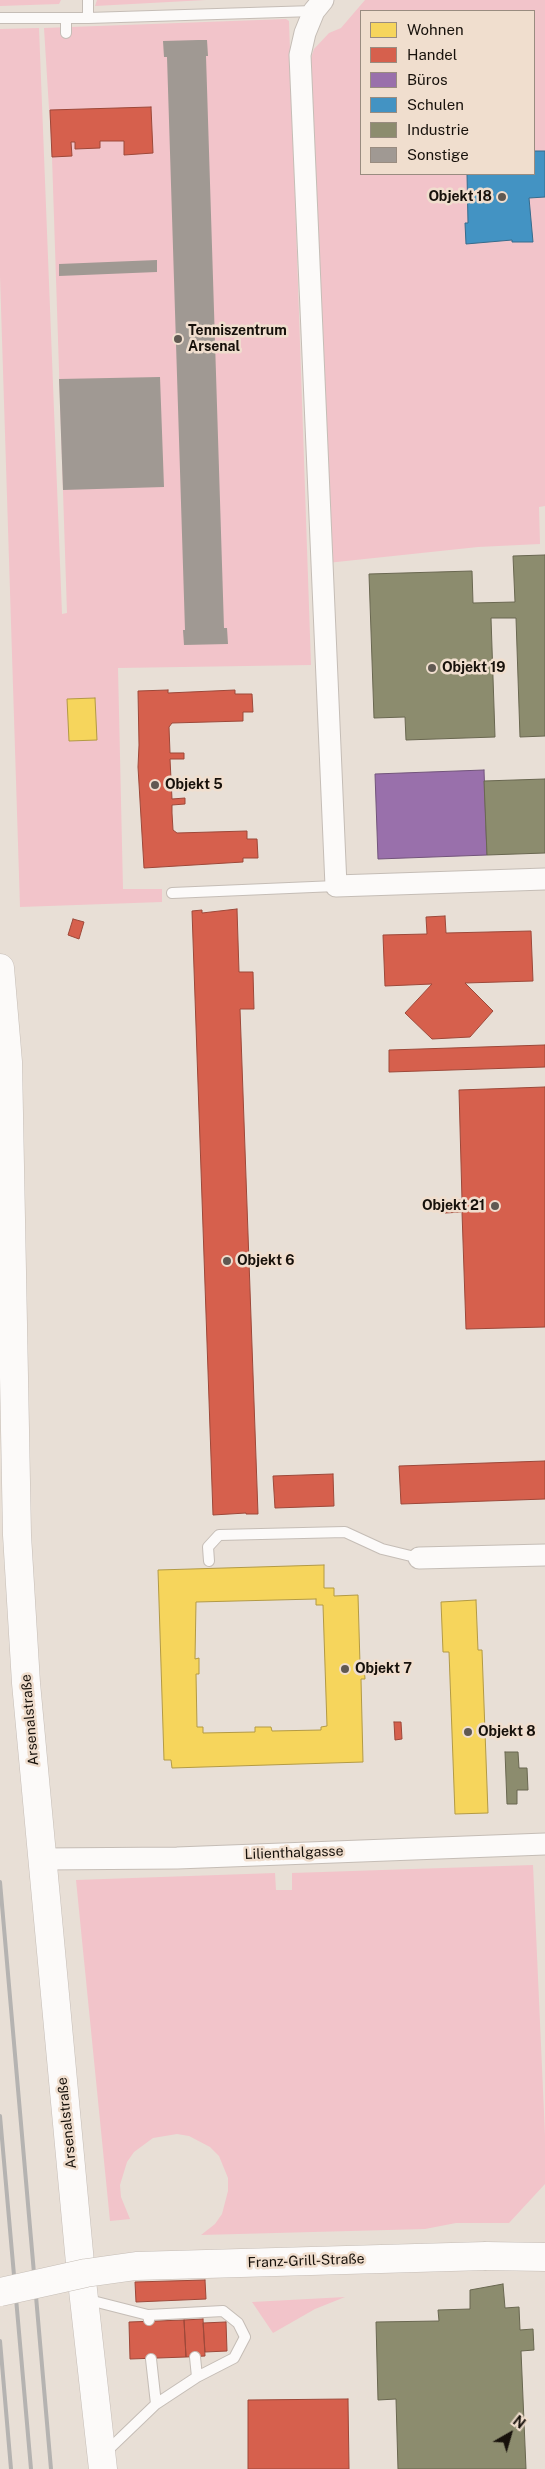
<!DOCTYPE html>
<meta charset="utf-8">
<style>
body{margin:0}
#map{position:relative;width:545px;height:2469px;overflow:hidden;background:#e8dfd6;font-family:"Public Sans",sans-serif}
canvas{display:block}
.legend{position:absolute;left:360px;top:10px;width:175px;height:165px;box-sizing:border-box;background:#f0dece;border:1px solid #998c80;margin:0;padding:6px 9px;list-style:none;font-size:15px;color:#17110b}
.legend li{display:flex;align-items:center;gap:10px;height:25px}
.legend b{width:25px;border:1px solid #998c80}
.north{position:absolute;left:485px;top:2409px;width:50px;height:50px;-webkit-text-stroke:4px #f0dece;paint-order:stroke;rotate:38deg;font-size:14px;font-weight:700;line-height:20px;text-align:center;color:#17110b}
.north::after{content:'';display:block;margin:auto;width:18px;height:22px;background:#17110b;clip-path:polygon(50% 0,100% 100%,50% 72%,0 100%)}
</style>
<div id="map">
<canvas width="545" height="2469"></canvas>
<ul class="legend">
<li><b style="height:14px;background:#f6d55c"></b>Wohnen</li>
<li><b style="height:14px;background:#d6604d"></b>Handel</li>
<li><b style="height:14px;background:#9970ab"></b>Büros</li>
<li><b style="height:14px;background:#4393c3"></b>Schulen</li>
<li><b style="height:14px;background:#8c8c6e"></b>Industrie</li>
<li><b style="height:14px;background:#a09993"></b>Sonstige</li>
</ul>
<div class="north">N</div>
</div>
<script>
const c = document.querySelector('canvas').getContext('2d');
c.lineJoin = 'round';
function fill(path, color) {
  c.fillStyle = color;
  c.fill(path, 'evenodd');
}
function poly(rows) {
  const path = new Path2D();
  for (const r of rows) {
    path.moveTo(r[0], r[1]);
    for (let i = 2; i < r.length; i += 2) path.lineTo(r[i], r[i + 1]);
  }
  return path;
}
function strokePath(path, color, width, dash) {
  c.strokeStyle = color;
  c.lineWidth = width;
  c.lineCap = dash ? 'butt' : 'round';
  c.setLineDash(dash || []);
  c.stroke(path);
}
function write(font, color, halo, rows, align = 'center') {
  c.font = font + ' "Public Sans",sans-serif';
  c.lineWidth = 5;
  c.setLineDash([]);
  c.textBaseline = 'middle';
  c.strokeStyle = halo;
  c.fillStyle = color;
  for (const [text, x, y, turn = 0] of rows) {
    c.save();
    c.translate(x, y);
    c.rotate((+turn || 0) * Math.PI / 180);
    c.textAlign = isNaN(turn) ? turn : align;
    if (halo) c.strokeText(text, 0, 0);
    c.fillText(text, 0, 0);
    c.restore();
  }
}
fill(poly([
 [0,0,61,0,59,4,0,6],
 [97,0,206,0,95,6],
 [365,0,545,0,545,506,539,507,540,544,478,547,327,563,310,61,314,49,329,33,341,28],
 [361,11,534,11,534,174,361,174],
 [286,19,289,21,311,665,118,668,123,889,162,889,162,902,20,907,0,276,0,29,39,28,62,614,67,613,52,157,44,28],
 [533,1865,545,2135,545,2184,509,2223,456,2223,425,2229,201,2235,215,2224,222,2214,228,2191,228,2178,219,2156,210,2147,189,2136,177,2134,153,2138,134,2152,127,2162,120,2185,121,2197,130,2219,110,2221,76,1880,275,1873,276,1890,292,1890,292,1873],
 [345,2297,315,2309,273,2333,252,2302]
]), '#f2c4ca');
const homes = poly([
 [95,698,97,740,69,741,67,699,95,698],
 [324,1565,324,1588,334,1588,334,1596,358,1595,360,1664,364,1663,365,1679,361,1679,363,1762,172,1768,171,1760,164,1760,158,1570,324,1565],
 [316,1599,316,1605,323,1605,327,1726,321,1727,321,1730,272,1731,271,1727,255,1727,255,1732,203,1733,203,1727,197,1727,196,1674,199,1674,199,1658,195,1659,196,1602,316,1599],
 [476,1600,478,1650,482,1650,488,1813,455,1814,449,1652,443,1652,441,1602,476,1600]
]);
fill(homes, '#f6d55c');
strokePath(homes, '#b39a44', 1);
const shops = poly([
 [151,107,153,153,124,155,124,141,100,141,100,148,75,149,75,142,71,142,72,156,52,157,50,110,151,107],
 [168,690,168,693,235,690,235,694,252,694,253,712,243,712,243,721,172,723,169,727,170,753,184,753,184,759,170,759,172,799,185,798,185,804,172,805,172,813,173,830,177,833,247,831,247,839,257,839,258,858,243,858,243,862,144,868,138,767,139,745,138,691,168,690],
 [237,909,239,972,253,972,254,1009,240,1009,258,1514,246,1514,246,1513,213,1515,192,911,202,910,202,913,237,909],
 [445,916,446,933,531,931,533,981,465,983,493,1011,470,1037,432,1039,405,1013,432,984,385,986,383,935,427,934,426,917,445,916],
 [73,919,84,922,79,939,68,935,73,919],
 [545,1045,545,1067,389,1072,389,1050,545,1045],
 [545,1087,545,1327,466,1329,462,1212,445,1213,445,1201,462,1200,459,1090,545,1087],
 [545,1461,545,1499,401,1504,399,1466,545,1461],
 [333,1474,334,1506,275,1508,273,1476,333,1474],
 [394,1722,401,1722,402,1739,395,1740,394,1722],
 [205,2280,206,2299,136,2302,135,2282,205,2280],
 [203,2319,205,2356,186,2357,184,2320,203,2319],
 [184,2320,186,2357,130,2359,129,2322,184,2320],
 [226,2322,227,2351,205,2352,203,2323,226,2322],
 [348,2399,349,2469,248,2469,248,2400,348,2399]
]);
fill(shops, '#d6604d');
strokePath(shops, '#9d4839', 1);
const offices = poly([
 [484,770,487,855,378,859,375,774,484,770]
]);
fill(offices, '#9970ab');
strokePath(offices, '#72547b', 1);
const schools = poly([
 [534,151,545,151,545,197,529,198,533,242,512,242,512,240,466,244,465,223,468,223,467,174,534,174,534,151]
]);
fill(schools, '#4393c3');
strokePath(schools, '#366c8c', 1);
const industry = poly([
 [545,555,545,736,520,737,516,618,491,618,495,737,406,740,405,717,374,718,369,574,472,571,473,603,515,602,513,556,545,555],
 [545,779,545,853,487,855,484,781,545,779],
 [505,1752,518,1752,519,1768,527,1768,528,1790,517,1790,517,1804,507,1804,505,1752],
 [503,2284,505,2308,519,2307,520,2330,533,2329,534,2350,521,2351,526,2469,398,2469,396,2399,378,2400,376,2322,439,2321,438,2310,470,2309,470,2290,503,2284]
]);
fill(industry, '#8c8c6e');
strokePath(industry, '#696750', 1);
fill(poly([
 [198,40,207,40,208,56,206,56,224,628,227,628,228,644,184,645,183,630,185,630,167,57,164,57,163,41],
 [157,260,157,272,59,276,59,264],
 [160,377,164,487,63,490,59,379]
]), '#a09993');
const lane = poly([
 [88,0,88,18,314,11],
 [0,18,88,18],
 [66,33,66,18],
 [172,893,336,886],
 [209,1561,208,1547,219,1535,345,1532,382,1549,419,1558],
 [85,2299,148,2315,149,2320],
 [148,2315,223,2311,238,2323,245,2337,234,2358,197,2377,156,2404],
 [195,2357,197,2377],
 [106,2452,156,2404,151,2359]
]);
const street = poly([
 [323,0,314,11,305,33,300,55,336,886,545,879],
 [419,1558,545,1555],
 [43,1859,177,1858,545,1844]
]);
const secondary = poly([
 [0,968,8,1062,17,1535,26,1683,80,2263,103,2469],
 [486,2256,545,2257]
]);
strokePath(lane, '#c5bdb6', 12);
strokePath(street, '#c5bdb6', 23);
strokePath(secondary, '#c5bdb6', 29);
strokePath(lane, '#fcfaf9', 10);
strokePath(street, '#fcfaf9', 21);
strokePath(secondary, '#fcfaf9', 28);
strokePath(poly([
 [0,1882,51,2469],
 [0,2116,31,2469],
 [0,2341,11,2469]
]), '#b5b3b1', 4);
const secondaryBridge = poly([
 [0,2292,86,2273,136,2266,486,2256]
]);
strokePath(secondaryBridge, '#c5bdb6', 29, []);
strokePath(secondaryBridge, '#fcfaf9', 28);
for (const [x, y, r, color] of [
 [502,197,5,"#605952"],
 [178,339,5,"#605952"],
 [432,668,5,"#605952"],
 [155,785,5,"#605952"],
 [495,1206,5,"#605952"],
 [227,1261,5,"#605952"],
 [345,1669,5,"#605952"],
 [468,1732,5,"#605952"]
]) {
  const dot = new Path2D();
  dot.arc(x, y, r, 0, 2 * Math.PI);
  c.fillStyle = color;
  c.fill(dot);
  strokePath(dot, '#f0dece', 2);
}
write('bold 14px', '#17110b', '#f0dece', [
 ["Objekt 18",492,197,"right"],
 ["Tenniszentrum",188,331],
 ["Arsenal",188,347],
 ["Objekt 19",442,668],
 ["Objekt 5",165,785],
 ["Objekt 21",485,1206,"right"],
 ["Objekt 6",237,1261],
 ["Objekt 7",355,1669],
 ["Objekt 8",478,1732]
], 'left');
write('14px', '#17110b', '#f0dece', [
 ["Arsenalstraße",30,1720,-95],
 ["Lilienthalgasse",294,1853,-2],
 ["Arsenalstraße",67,2123,-96],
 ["Franz-Grill-Straße",306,2261,-2]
]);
</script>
